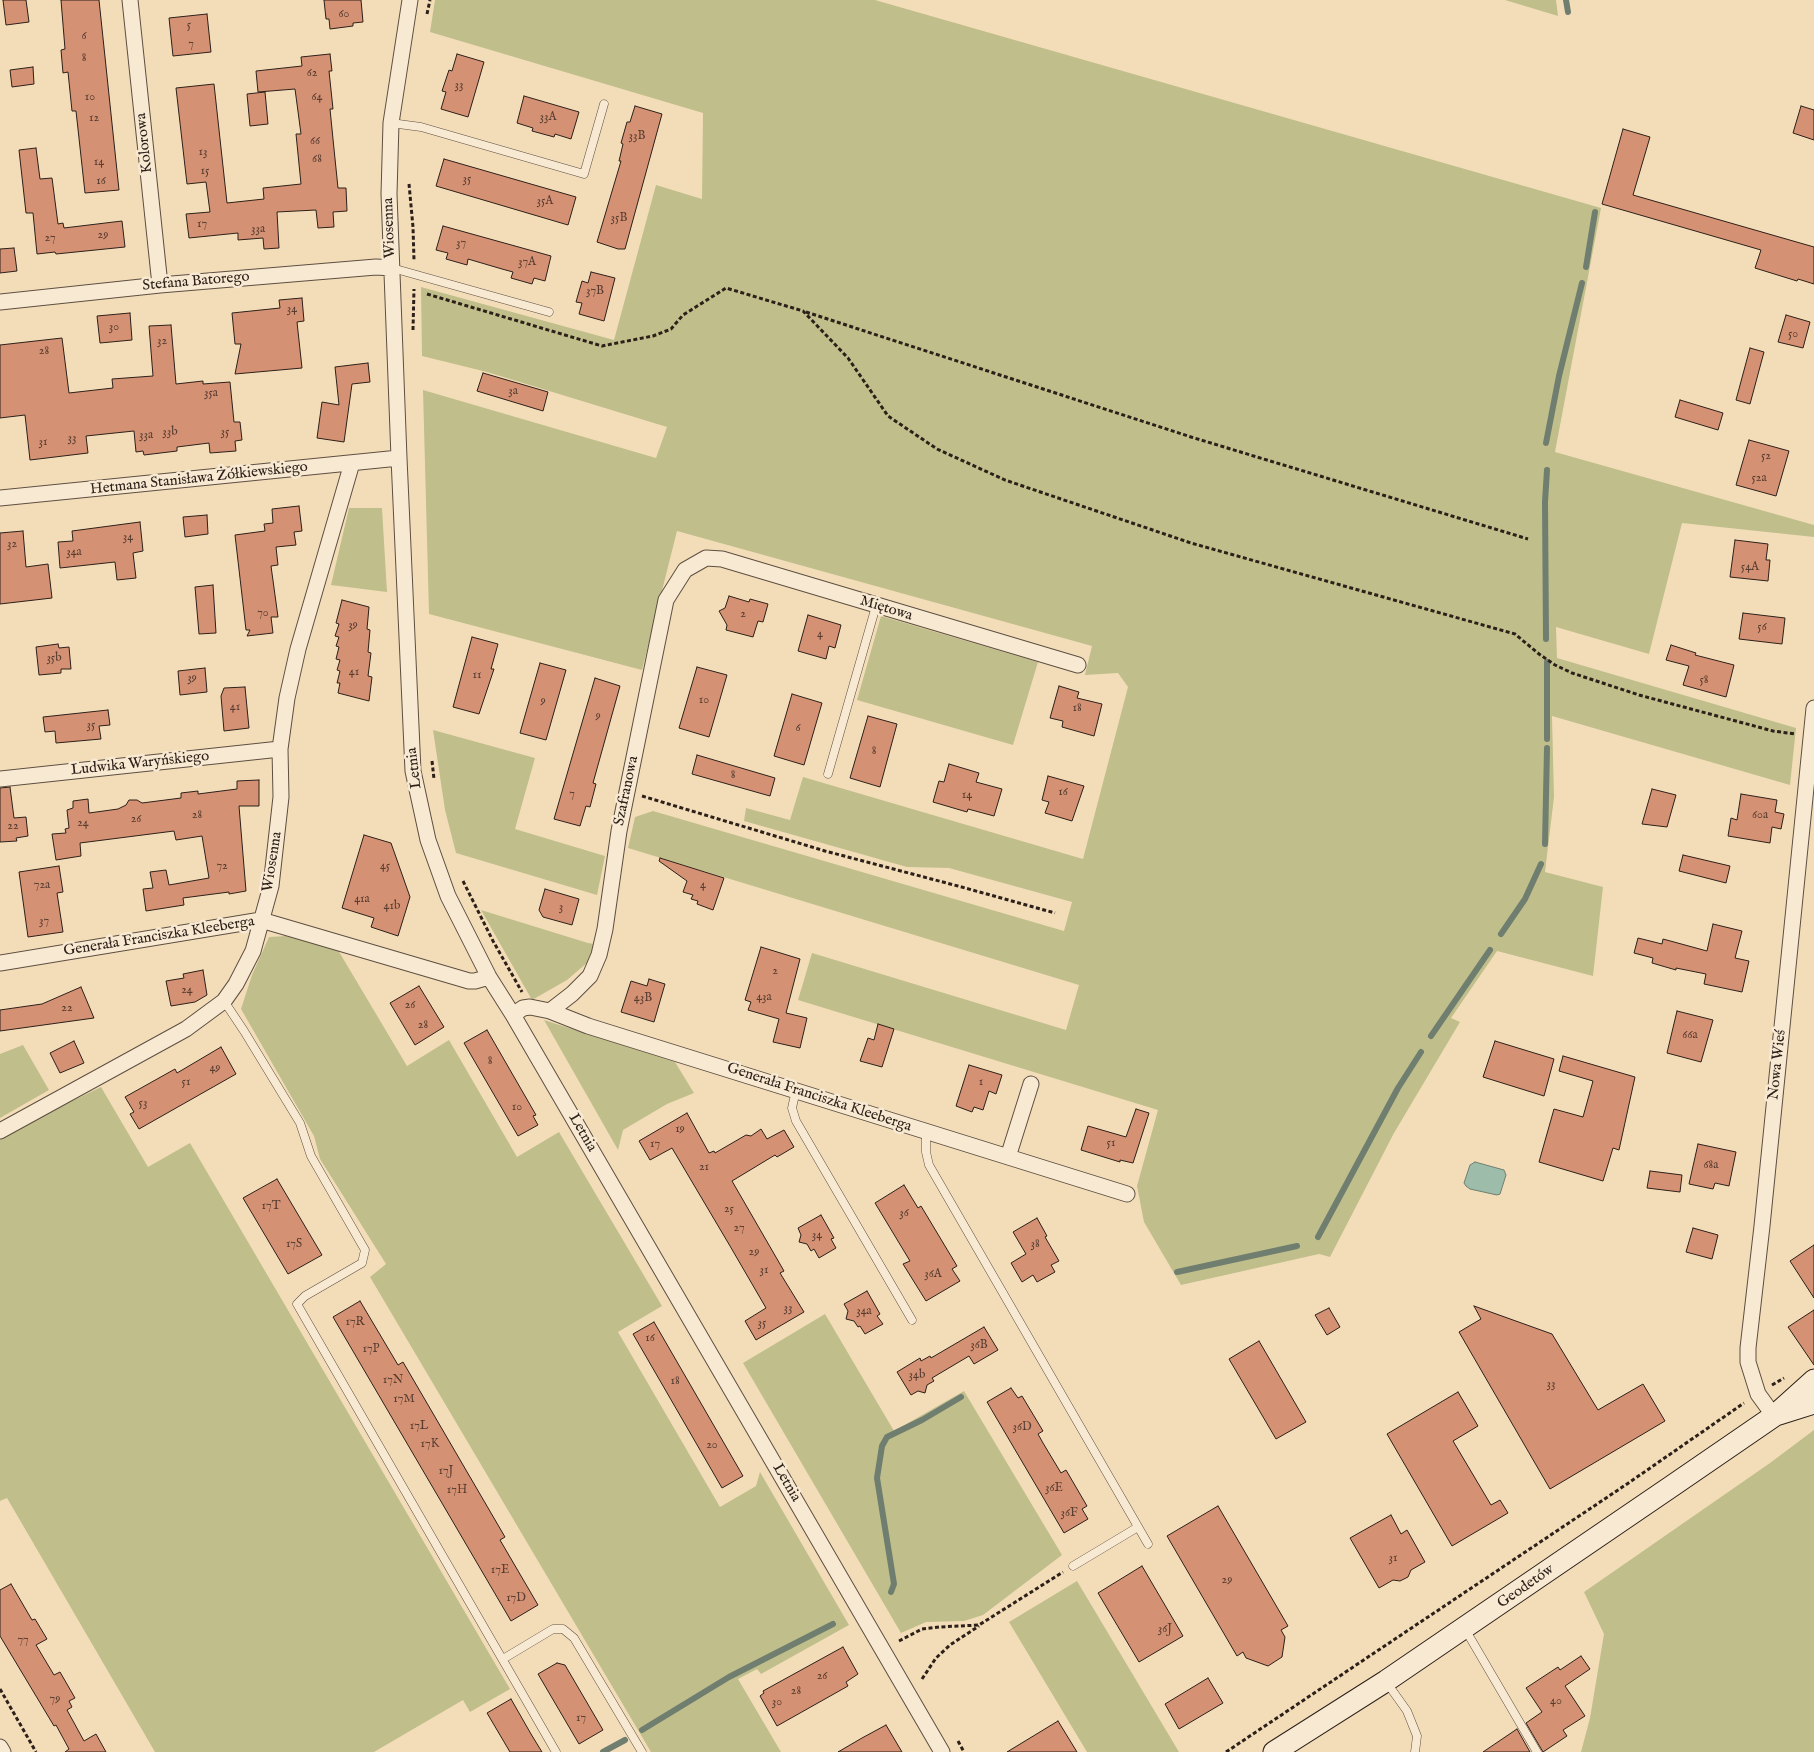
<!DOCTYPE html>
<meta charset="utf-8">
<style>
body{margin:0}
canvas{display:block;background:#f3ddb9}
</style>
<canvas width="1814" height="1752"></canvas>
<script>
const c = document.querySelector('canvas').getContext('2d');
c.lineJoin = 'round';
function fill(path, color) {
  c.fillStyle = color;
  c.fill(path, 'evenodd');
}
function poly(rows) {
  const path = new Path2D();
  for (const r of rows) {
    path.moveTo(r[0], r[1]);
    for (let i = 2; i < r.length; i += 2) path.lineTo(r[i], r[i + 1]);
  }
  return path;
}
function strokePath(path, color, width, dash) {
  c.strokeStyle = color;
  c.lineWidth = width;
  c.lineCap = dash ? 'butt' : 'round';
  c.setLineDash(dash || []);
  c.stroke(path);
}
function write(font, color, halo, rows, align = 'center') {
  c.font = font + ' "IM FELL English",serif';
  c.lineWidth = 5;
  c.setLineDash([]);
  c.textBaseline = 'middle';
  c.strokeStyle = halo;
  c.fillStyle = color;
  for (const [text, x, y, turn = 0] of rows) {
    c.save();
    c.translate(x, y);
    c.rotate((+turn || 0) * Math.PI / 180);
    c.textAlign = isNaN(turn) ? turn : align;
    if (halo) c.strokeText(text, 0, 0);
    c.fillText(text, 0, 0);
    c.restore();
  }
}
fill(poly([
 [435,0,875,0,1601,208,1555,452,1814,525,1814,537,1682,523,1649,654,1556,627,1557,658,1796,728,1790,785,1552,716,1554,797,1545,872,1603,887,1593,976,1497,951,1451,1018,1460,1022,1394,1133,1330,1257,1319,1254,1181,1285,1144,1222,1137,1186,1158,1110,798,1000,812,953,1066,1030,1079,985,628,848,635,817,653,811,1064,931,1072,902,949,868,907,867,744,821,746,808,790,820,803,777,1083,859,1128,687,1118,673,1085,675,1092,646,677,531,642,670,429,614,423,390,656,458,667,427,487,372,422,356,421,287,614,340,656,185,702,199,703,113,430,32],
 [1505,0,1556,0,1558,16],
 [349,508,382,508,387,592,331,585],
 [881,616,1038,662,1013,745,857,700],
 [433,730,535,758,515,829,605,856,597,895,456,853,445,810],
 [481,910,588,943,594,944,588,962,567,980,532,1000],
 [286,936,338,950,407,1066,449,1040,517,1157,559,1132,662,1306,618,1332,720,1507,756,1486,760,1472,849,1625,761,1674,757,1669,738,1679,781,1752,651,1752,370,1277,386,1264,320,1159,314,1136,241,1009,252,975,269,937],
 [544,1020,675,1062,694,1093,667,1104,623,1130,618,1150],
 [23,1045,49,1090,0,1118,0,1054],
 [101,1087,148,1167,190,1143,510,1689,470,1712,463,1700,374,1752,155,1752,7,1498,0,1501,0,1136],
 [825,1314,894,1431,964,1391,1062,1555,983,1615,964,1621,926,1622,901,1633,743,1363],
 [1814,1430,1814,1752,1581,1752,1590,1718,1604,1634,1584,1592,1770,1463],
 [1077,1581,1179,1752,1087,1752,1009,1622]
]), '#c0bf8b');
const water = poly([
 [1475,1162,1504,1170,1506,1175,1500,1194,1497,1195,1470,1189,1466,1186,1464,1183,1470,1165,1475,1162]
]);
fill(water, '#9dbdaa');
strokePath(water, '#707e70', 1);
strokePath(poly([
 [1566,0,1568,12],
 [1586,267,1595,212],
 [1546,443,1559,376,1582,283],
 [1546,639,1545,502,1547,470],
 [1547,739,1547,662],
 [1545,844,1547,748],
 [1501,934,1525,899,1541,864],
 [1431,1036,1490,950],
 [1318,1237,1398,1088,1421,1052],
 [1177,1272,1297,1246],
 [891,1592,894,1584,877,1478,882,1446,887,1437,922,1420,961,1397],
 [642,1730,729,1677,833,1624],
 [603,1752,625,1740]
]), '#707e70', 6);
const building = poly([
 [3,0,26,0,29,22,6,25,3,0],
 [61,0,99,0,119,190,85,193,76,111,72,111,68,72,63,73,61,50,65,49,61,0],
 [324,0,361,0,363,22,353,23,353,26,330,29,329,19,326,19,324,0],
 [207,14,211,52,173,56,169,18,207,14],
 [330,54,332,71,329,71,333,109,330,109,334,149,338,188,346,188,347,211,333,212,334,227,318,228,316,210,277,212,279,248,264,249,263,238,238,240,238,233,189,238,186,214,210,212,206,182,187,184,176,88,214,84,227,203,264,199,263,188,301,184,296,134,301,134,295,89,258,92,256,71,302,66,301,57,330,54],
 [457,54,484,62,468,117,441,109,446,92,442,91,449,70,452,71,457,54],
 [33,67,34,84,12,87,10,70,33,67],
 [265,92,268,124,250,126,247,94,265,92],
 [524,96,579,112,571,139,555,134,554,137,532,131,533,128,517,123,524,96],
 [635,106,662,114,625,249,618,249,597,242,621,161,619,161,623,144,621,143,627,122,630,122,635,106],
 [1801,106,1814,110,1814,140,1793,133,1801,106],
 [1623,129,1650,137,1633,195,1814,247,1814,284,1798,279,1797,281,1755,268,1761,250,1602,204,1623,129],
 [36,148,40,179,52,178,58,224,63,223,64,228,122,221,125,247,56,254,55,252,37,254,33,213,26,213,19,150,36,148],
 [444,159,576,197,568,225,436,186,444,159],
 [443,226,551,256,545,281,534,278,532,284,511,278,513,272,502,269,468,259,467,265,446,259,448,253,436,250,443,226],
 [14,248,17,271,0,273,0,249,14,248],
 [591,272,615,278,604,321,579,314,582,303,576,302,582,281,588,283,591,272],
 [302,298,304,321,297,322,302,368,235,374,241,344,235,344,232,313,280,308,279,300,302,298],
 [130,313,132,340,100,343,97,316,130,313],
 [1786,315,1810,322,1803,348,1778,342,1786,315],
 [171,325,176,384,203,381,203,384,230,382,234,422,240,422,242,440,235,441,236,451,210,453,209,443,177,447,177,451,144,455,143,451,136,452,134,431,86,436,88,453,30,460,25,415,0,418,0,345,62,338,69,393,113,388,112,379,153,376,149,326,171,325],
 [1750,348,1764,352,1750,404,1736,400,1750,348],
 [368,363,370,382,352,384,344,442,317,438,322,402,339,405,335,367,368,363],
 [483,373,548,392,543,411,477,391,483,373],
 [1680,400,1723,413,1718,430,1675,417,1680,400],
 [1749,440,1789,451,1776,496,1736,485,1749,440],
 [299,506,302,531,294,532,296,545,276,547,278,565,271,566,278,617,271,617,273,633,247,636,250,630,246,630,235,535,265,531,264,524,273,523,272,509,299,506],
 [207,515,208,534,185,537,183,517,207,515],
 [140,522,143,551,133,553,136,578,117,580,115,562,60,568,58,542,73,541,72,531,140,522],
 [23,531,26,567,48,564,52,598,0,604,0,533,23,531],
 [1735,540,1768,544,1766,560,1770,560,1768,581,1730,577,1735,540],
 [213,585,216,633,199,634,195,587,213,585],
 [729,596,749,602,750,599,768,604,763,622,758,621,753,637,726,630,727,625,719,611,725,608,729,596],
 [342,600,369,607,367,629,370,630,368,652,371,653,368,676,372,677,369,701,338,693,340,683,337,683,340,671,337,670,340,660,336,659,339,647,336,646,339,637,335,636,339,624,336,623,342,600],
 [1743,613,1785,618,1782,644,1739,639,1743,613],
 [808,615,841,625,835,648,829,646,826,659,798,651,808,615],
 [472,637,498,644,491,669,494,669,479,714,453,707,472,637],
 [58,644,59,648,69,647,71,669,61,669,61,673,39,675,36,647,58,644],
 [1671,645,1696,653,1695,655,1734,665,1726,697,1683,685,1689,666,1666,660,1671,645],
 [540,663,566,670,546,740,520,733,540,663],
 [697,667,727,675,709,737,679,728,697,667],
 [205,668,207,692,180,695,178,671,205,668],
 [595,678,620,686,593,783,596,784,590,807,586,806,580,826,554,819,595,678],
 [1059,686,1079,692,1077,698,1102,704,1094,736,1062,727,1063,721,1050,718,1059,686],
 [245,687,249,728,224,731,221,696,224,688,245,687],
 [792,694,822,703,804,765,774,756,792,694],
 [108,710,110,725,99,726,101,739,56,743,55,731,45,732,43,717,108,710],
 [868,716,897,724,880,787,850,778,868,716],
 [697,755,775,778,770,796,692,774,697,755],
 [949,764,979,773,976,782,1002,789,994,816,968,809,967,812,933,802,939,781,944,782,949,764],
 [1048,776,1084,786,1072,821,1045,813,1049,802,1042,800,1048,776],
 [259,780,259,806,239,806,246,891,229,894,229,892,183,898,184,905,146,911,143,889,153,888,150,872,166,870,169,885,209,878,202,836,176,840,174,831,80,843,81,856,56,860,52,834,66,833,65,829,69,828,67,810,73,808,73,801,88,799,89,813,118,809,126,805,129,800,137,800,142,803,181,798,181,793,198,791,198,794,237,789,237,781,259,780],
 [10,787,14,818,26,817,28,836,16,838,17,841,0,842,0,788,10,787],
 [1652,789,1676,795,1667,827,1642,824,1652,789],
 [1741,794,1777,800,1775,812,1784,814,1781,829,1772,827,1770,843,1728,836,1731,818,1737,820,1741,794],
 [364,835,391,843,410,897,398,936,371,927,374,918,342,908,364,835],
 [1683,855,1730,866,1726,883,1679,871,1683,855],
 [660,858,724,878,713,910,697,904,698,901,691,899,693,895,683,892,687,881,659,861,660,858],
 [59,866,63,892,57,893,63,932,28,937,19,872,59,866],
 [545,889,579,899,572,925,543,917,539,910,545,889],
 [1713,924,1742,931,1735,958,1749,961,1742,992,1704,984,1706,974,1676,968,1676,970,1652,963,1653,958,1634,953,1638,938,1662,944,1663,939,1707,951,1713,924],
 [761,947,800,959,786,1013,807,1018,800,1048,773,1042,779,1019,748,1010,751,1002,745,1000,761,947],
 [203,970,207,995,195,1002,171,1006,166,981,184,978,183,974,203,970],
 [649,979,665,984,654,1022,621,1012,631,981,647,986,649,979],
 [419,986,444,1027,415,1045,390,1003,419,986],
 [81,987,94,1018,0,1031,0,1010,42,1004,81,987],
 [1677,1011,1713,1020,1701,1062,1667,1053,1677,1011],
 [878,1024,894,1029,882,1067,860,1061,868,1038,874,1040,878,1024],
 [487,1030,536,1115,533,1116,538,1125,518,1136,464,1043,487,1030],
 [74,1041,84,1063,60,1073,50,1053,74,1041],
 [1495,1041,1554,1059,1544,1096,1483,1077,1495,1041],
 [221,1047,236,1074,139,1129,130,1114,134,1112,125,1097,175,1069,177,1073,221,1047],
 [1563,1056,1635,1077,1619,1150,1613,1148,1603,1181,1539,1162,1554,1109,1583,1117,1593,1081,1559,1071,1563,1056],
 [969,1065,1002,1075,996,1094,989,1091,983,1110,974,1107,972,1112,956,1106,969,1065],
 [1136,1109,1149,1113,1133,1163,1120,1160,1120,1162,1081,1150,1088,1126,1126,1137,1136,1109],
 [687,1113,709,1153,714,1151,715,1153,746,1135,751,1136,761,1129,767,1139,784,1130,794,1147,777,1157,775,1155,732,1181,784,1271,780,1273,804,1312,756,1340,745,1321,766,1308,730,1246,672,1148,650,1160,639,1141,687,1113],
 [1698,1144,1736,1152,1729,1186,1715,1183,1713,1189,1689,1184,1698,1144],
 [1650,1171,1682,1175,1680,1192,1647,1188,1650,1171],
 [277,1179,322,1255,288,1274,243,1198,277,1179],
 [904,1185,918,1208,921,1206,957,1266,952,1269,960,1281,926,1301,903,1264,910,1261,875,1203,904,1185],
 [821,1215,834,1238,831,1239,836,1248,819,1258,814,1249,811,1251,807,1244,799,1242,801,1235,798,1228,821,1215],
 [1037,1218,1047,1236,1045,1237,1059,1261,1051,1265,1055,1272,1037,1282,1033,1275,1022,1282,1011,1263,1026,1254,1013,1232,1037,1218],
 [1693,1228,1718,1235,1712,1259,1686,1252,1693,1228],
 [1814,1245,1814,1298,1790,1261,1814,1245],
 [867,1291,880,1314,877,1316,883,1324,865,1334,860,1326,858,1327,854,1321,846,1319,848,1311,844,1304,867,1291],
 [360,1301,398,1365,403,1362,505,1537,500,1540,538,1605,511,1621,333,1317,360,1301],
 [1474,1306,1552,1334,1598,1410,1643,1384,1665,1421,1550,1489,1459,1332,1481,1319,1474,1306],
 [1329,1308,1340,1327,1327,1335,1315,1315,1329,1308],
 [1814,1310,1814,1365,1788,1327,1814,1310],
 [654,1322,743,1476,722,1488,633,1334,654,1322],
 [984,1327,998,1350,974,1364,969,1356,932,1378,934,1381,927,1385,925,1393,918,1391,911,1395,897,1372,920,1358,921,1361,930,1356,931,1358,984,1327],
 [1259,1341,1306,1422,1276,1439,1229,1359,1259,1341],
 [1011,1388,1018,1398,1022,1396,1043,1431,1038,1434,1043,1443,1061,1473,1066,1470,1087,1506,1082,1509,1088,1519,1064,1533,987,1402,1011,1388],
 [1458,1392,1478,1426,1453,1441,1491,1505,1500,1500,1508,1513,1452,1546,1387,1434,1458,1392],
 [1218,1506,1288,1626,1281,1630,1285,1637,1282,1657,1268,1666,1246,1658,1243,1652,1237,1656,1167,1536,1218,1506],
 [1391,1515,1401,1534,1407,1530,1425,1562,1411,1570,1408,1577,1400,1581,1393,1580,1379,1588,1350,1538,1391,1515],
 [1142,1566,1183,1636,1139,1662,1098,1593,1142,1566],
 [11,1584,32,1620,35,1619,47,1639,36,1645,54,1675,60,1672,75,1698,69,1701,72,1707,67,1710,84,1741,96,1734,106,1752,65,1752,69,1749,56,1725,54,1726,0,1636,0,1590,11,1584],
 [843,1647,858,1674,846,1682,848,1686,777,1726,760,1696,764,1693,763,1691,843,1647],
 [1581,1656,1590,1669,1565,1686,1585,1716,1563,1730,1567,1736,1543,1752,1526,1723,1542,1712,1526,1688,1558,1667,1560,1670,1581,1656],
 [557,1663,565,1665,603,1730,579,1744,538,1674,557,1663],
 [1208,1678,1223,1703,1179,1729,1165,1704,1208,1678],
 [511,1699,531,1734,542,1752,510,1752,487,1713,511,1699],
 [1058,1721,1077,1752,1007,1752,1058,1721],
 [886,1725,902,1752,838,1752,862,1738,886,1725],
 [1517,1729,1530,1752,1483,1752,1517,1729]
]);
fill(building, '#d49173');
strokePath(building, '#2d2019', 1);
const lane = poly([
 [391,123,421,127,584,174,604,104],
 [392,268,549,312],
 [828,774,876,606],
 [224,1001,244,1031,300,1123,311,1156,365,1250,362,1263,305,1296,297,1304,556,1752],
 [796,1090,792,1108,796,1121,912,1320],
 [926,1132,926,1152,929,1165,1148,1544],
 [1073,1566,1138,1527],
 [1465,1629,1537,1752],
 [503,1659,553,1629,563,1629,574,1638,642,1752],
 [1387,1683,1407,1711,1417,1736,1415,1752]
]);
const street = poly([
 [130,0,160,285],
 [410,0,391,123,389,194,399,458,413,771,428,840,448,896,489,977,513,1015,942,1752],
 [0,302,160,285,376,267,392,268],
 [0,498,399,458],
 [0,779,280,749],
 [0,963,261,920,469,981,475,981,489,977],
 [550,1011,572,994,590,976,599,955,605,929,619,831,666,600,685,570,706,558,722,559,1078,665],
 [513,1015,523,1008,530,1007,550,1011,588,1026,1127,1194],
 [0,1131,186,1029,224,1001,236,984,253,951,271,886,281,797,280,749,287,698,298,649,352,463],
 [1008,1157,1031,1084],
 [1774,1416,1758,1394,1748,1362,1748,1348,1762,1226,1814,708],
 [0,1747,3,1752]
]);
const secondary = poly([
 [1779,1414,1814,1403],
 [1274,1752,1386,1681,1672,1486,1774,1416,1814,1380]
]);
strokePath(lane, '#5e4f41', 9);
strokePath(street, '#5e4f41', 17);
strokePath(secondary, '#2d2019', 23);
strokePath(poly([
 [427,14,430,0],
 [409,184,413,227,414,260],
 [427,294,602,346,653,336,671,329,683,315,726,288,803,311,848,358,888,416,937,449,1005,480,1191,543,1515,634,1539,654,1555,665,1572,673,1639,695,1773,731,1795,734],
 [806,312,1191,437,1528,539],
 [413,330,414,289],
 [432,761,434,779],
 [642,796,825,851,958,886,1055,913],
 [463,881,493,941,522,992],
 [1772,1385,1784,1378],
 [899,1641,922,1629,939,1627,979,1625,1063,1572],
 [922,1679,936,1658,950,1645,979,1626],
 [0,1689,36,1752],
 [958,1741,964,1752],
 [1226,1752,1627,1484,1744,1403]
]), '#2d2019', 3, [4, 2.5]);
strokePath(lane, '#f7e9d2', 8);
strokePath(street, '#f7e9d2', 15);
strokePath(secondary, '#f7e9d2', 21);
write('12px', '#573c30', null, [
 ["60",344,15],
 ["5",189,26],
 ["6",84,37],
 ["7",191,45],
 ["8",84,59],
 ["62",312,74],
 ["33",459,86],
 ["10",90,98],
 ["64",317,98],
 ["33A",548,118],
 ["12",94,119],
 ["33B",637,137],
 ["66",315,142],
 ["13",203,153],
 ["68",317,160],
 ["14",99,163],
 ["15",205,172],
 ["35",467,180],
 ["16",101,182],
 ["35A",545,202],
 ["35B",619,219],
 ["17",202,225],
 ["33a",258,230],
 ["29",103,236],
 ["27",50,239],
 ["37",461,244],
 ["37A",527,263],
 ["37B",595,292],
 ["34",292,310],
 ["30",114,328],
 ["50",1793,335],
 ["32",162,342],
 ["28",44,352],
 ["3a",513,392],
 ["35a",211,394],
 ["33b",170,433],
 ["35",225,433],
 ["33a",146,436],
 ["33",72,439],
 ["31",43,443],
 ["52",1766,457],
 ["52a",1759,479],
 ["34",128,538],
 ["32",12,545],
 ["34a",74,553],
 ["54A",1750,568],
 ["70",263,614],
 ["2",743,615],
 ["39",353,626],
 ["56",1762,628],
 ["4",820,635],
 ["35b",54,659],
 ["41",354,673],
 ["11",477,676],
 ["39",192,679],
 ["58",1704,681],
 ["10",704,701],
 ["9",543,702],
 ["41",235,708],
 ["18",1077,709],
 ["9",598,717],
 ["35",91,726],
 ["6",798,729],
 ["8",874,752],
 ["8",733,776],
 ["16",1063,793],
 ["7",572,795],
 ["14",967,796],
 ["28",197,816],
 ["60a",1760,816],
 ["26",136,820],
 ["24",83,824],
 ["22",13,827],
 ["72",222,867],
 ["45",385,867],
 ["72a",42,886],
 ["4",703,886],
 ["41a",362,900],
 ["41b",392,907],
 ["3",561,908],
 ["37",44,922],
 ["2",775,972],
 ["24",187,991],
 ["43a",764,998],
 ["43B",643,999],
 ["26",410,1006],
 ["22",67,1009],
 ["28",423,1026],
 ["66a",1690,1036],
 ["8",490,1062],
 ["49",215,1069],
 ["51",186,1083],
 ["1",981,1083],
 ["53",143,1104],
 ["10",517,1108],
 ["19",680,1130],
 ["51",1111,1144],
 ["17",655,1145],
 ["68a",1711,1166],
 ["21",704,1168],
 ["17T",271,1207],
 ["25",729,1210],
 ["36",904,1214],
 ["27",739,1229],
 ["34",817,1236],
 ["17S",294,1245],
 ["38",1035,1245],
 ["29",754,1253],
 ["31",764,1271],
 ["36A",933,1275],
 ["33",788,1309],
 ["34a",864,1312],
 ["17R",355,1323],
 ["35",762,1324],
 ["16",650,1339],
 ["36B",979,1346],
 ["17P",371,1350],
 ["34b",917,1376],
 ["17N",393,1381],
 ["18",675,1382],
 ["33",1551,1385],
 ["17M",404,1400],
 ["17L",419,1427],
 ["36D",1022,1428],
 ["17K",430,1445],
 ["20",712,1446],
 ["17J",446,1472],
 ["36E",1054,1489],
 ["17H",457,1491],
 ["36F",1069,1514],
 ["31",1393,1559],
 ["17E",500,1571],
 ["29",1227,1581],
 ["17D",516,1599],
 ["36J",1165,1630],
 ["77",23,1641],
 ["26",822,1677],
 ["28",796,1692],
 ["79",55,1700],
 ["40",1556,1702],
 ["30",777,1703],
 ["17",581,1719]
]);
write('15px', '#2d2019', '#f7e9d2', [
 ["Kolorowa",145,143,-96],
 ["Wiosenna",390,228,-92],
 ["Stefana Batorego",196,282,-5],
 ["Hetmana Stanisława Żółkiewskiego",199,479,-6],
 ["Miętowa",886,609,17],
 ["Ludwika Waryńskiego",140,764,-6],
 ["Letnia",415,768,-97],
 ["Szafranowa",627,791,-78],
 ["Wiosenna",273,862,-81],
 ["Generała Franciszka Kleeberga",159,937,-9],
 ["Nowa Wieś",1778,1065,-84],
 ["Generała Franciszka Kleeberga",819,1098,18],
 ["Letnia",582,1133,60],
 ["Letnia",786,1483,60],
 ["Geodetów",1526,1587,-35]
]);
</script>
